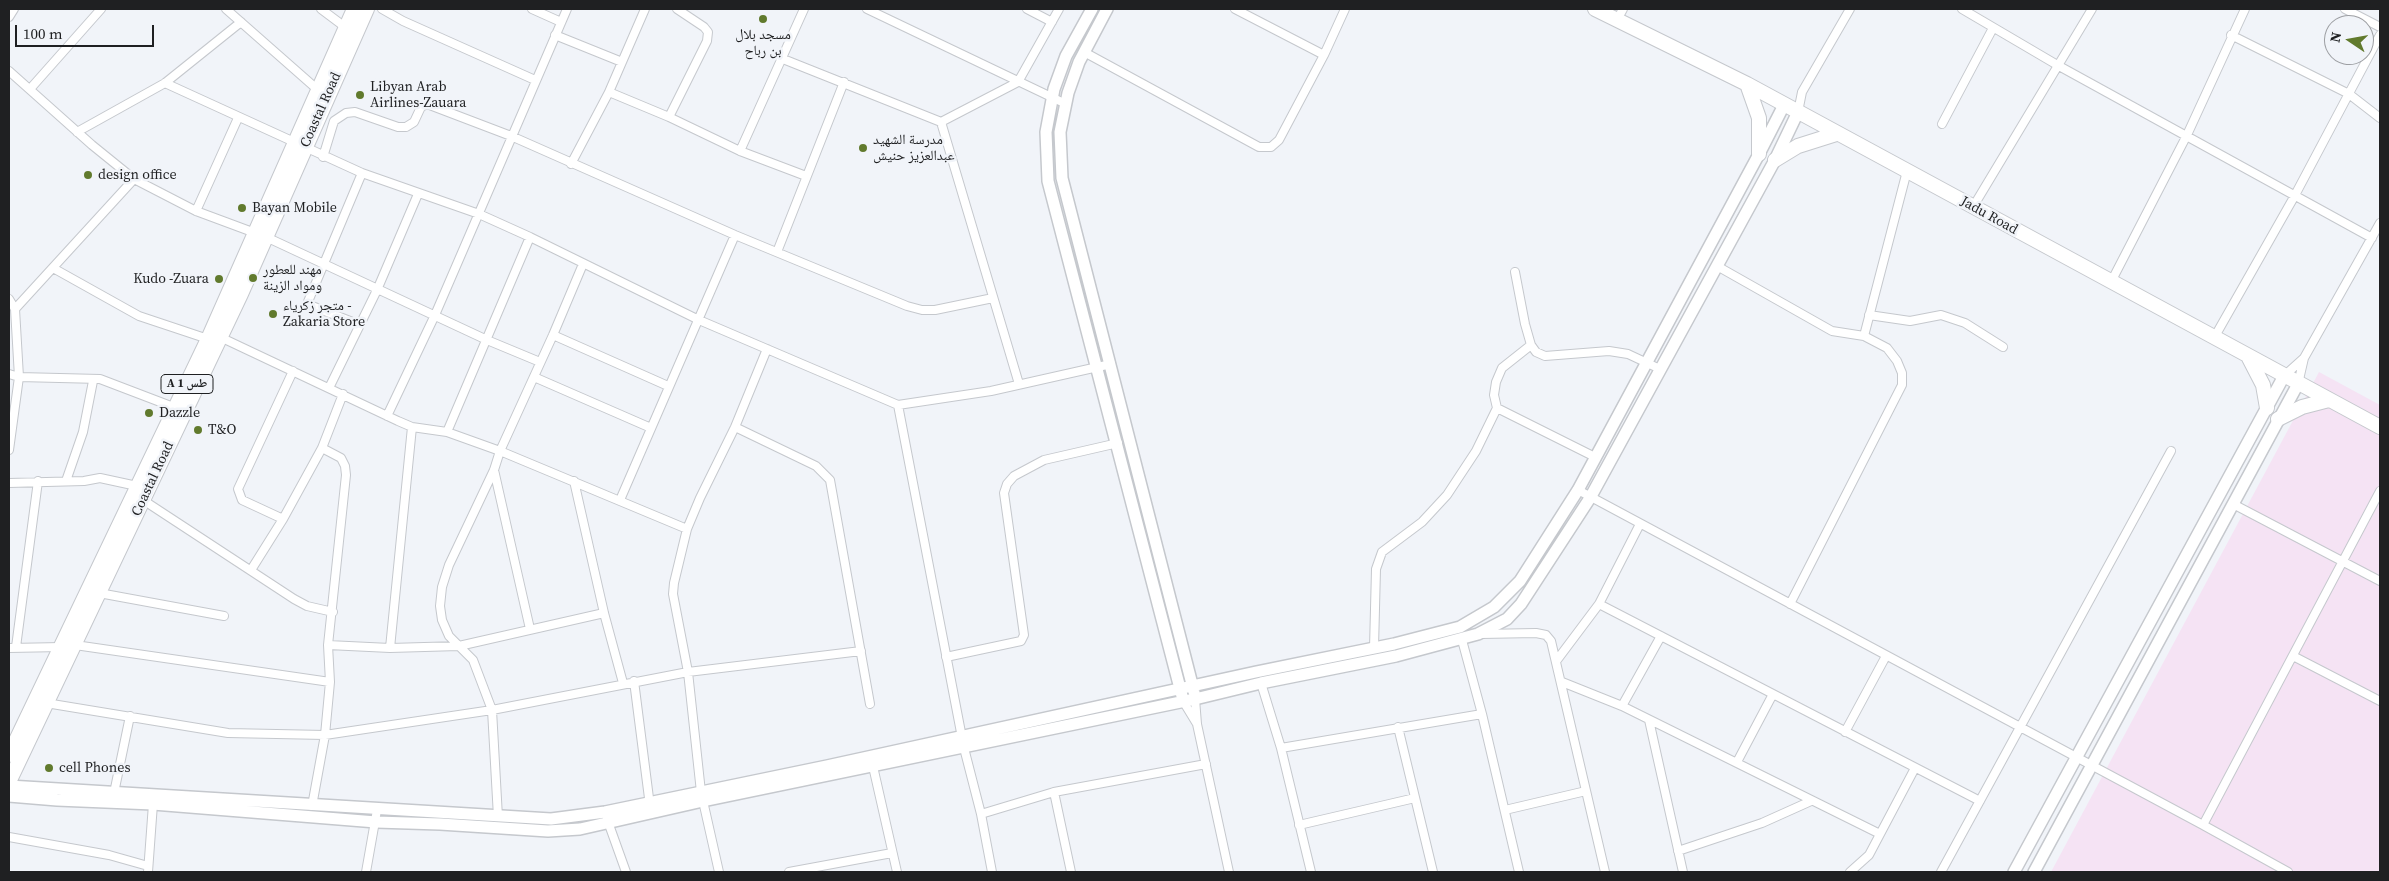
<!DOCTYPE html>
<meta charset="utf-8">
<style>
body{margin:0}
#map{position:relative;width:2389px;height:881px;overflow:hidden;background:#f1f4f9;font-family:"Source Serif 4",serif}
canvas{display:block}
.frame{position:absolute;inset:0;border:10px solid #1f2022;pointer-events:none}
.north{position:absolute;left:2324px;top:15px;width:50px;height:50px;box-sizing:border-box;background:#f1f4f9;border:1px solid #9d9fa3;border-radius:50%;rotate:282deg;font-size:14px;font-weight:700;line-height:20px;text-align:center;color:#1f2022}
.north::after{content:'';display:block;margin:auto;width:18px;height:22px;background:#617a2d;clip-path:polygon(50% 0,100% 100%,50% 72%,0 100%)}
.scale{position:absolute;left:15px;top:25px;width:139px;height:22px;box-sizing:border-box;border:2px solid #1f2022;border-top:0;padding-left:6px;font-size:15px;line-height:18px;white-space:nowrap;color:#1f2022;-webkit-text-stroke:4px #f1f4f9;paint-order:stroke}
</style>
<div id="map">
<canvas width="2389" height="881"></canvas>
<div class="frame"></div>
<div class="north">N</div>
<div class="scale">100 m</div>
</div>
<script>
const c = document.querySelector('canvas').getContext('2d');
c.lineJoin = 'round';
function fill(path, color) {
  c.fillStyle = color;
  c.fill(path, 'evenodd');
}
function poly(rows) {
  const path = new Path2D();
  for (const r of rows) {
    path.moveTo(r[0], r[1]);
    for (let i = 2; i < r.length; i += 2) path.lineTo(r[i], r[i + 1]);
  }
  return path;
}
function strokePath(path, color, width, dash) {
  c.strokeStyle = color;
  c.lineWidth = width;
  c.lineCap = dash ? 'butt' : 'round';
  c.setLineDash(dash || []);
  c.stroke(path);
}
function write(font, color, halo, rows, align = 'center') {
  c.font = font + ' "Source Serif 4","Noto Naskh Arabic",serif';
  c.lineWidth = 5;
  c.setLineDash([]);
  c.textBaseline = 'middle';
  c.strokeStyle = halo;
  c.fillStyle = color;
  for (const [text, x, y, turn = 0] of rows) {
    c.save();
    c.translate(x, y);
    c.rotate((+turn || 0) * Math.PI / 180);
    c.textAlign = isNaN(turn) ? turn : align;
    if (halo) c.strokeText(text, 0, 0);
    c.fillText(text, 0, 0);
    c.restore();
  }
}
fill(poly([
 [2319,372,2380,405,2380,872,2051,872]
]), '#f5e3f4');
const street = poly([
 [226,9,318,90],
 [321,9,345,27],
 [382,9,403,21,535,80],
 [532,9,561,22],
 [867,9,1066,104],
 [1027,9,1052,22],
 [1235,9,1324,55],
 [1962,9,2059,66,2372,238],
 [2345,9,2380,27],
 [9,17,14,9],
 [1617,20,1623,9],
 [555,35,622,62],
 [2231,35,2349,94,2380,118],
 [1084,52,1259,147,1271,147,1279,140,1324,55,1345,9],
 [783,59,941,122],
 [9,71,92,145,134,179,196,211,266,237,487,340,540,362],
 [165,83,362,173,479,214,530,237,699,320,898,405,991,391,1111,364],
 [30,89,101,9],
 [609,92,669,117,740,151,806,176],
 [1798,112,1802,92,1850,9],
 [669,117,707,41,708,32,704,27,677,9],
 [1942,124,1993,28],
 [77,132,165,83,241,22],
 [740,151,804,9],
 [323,157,334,121,346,113,355,112,398,127,406,127,414,122,421,107,427,104,511,136,735,235,907,306,922,310,935,310,993,298],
 [571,164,609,92,645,9],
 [1973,207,2092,9],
 [196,211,238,118],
 [777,252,844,82],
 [1717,266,1832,331,1864,336],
 [53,268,139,316,208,339],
 [1515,272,1525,324,1531,345,1536,352,1545,356,1609,351,1628,354,1660,369],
 [2111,282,2187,135,2245,9],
 [9,299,15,309,19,377,9,450],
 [15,309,134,179],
 [1869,315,1910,321,1941,315,1965,323,2003,347],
 [360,325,307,304,362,173],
 [553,335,668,386],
 [220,337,398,421,412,427,447,432,500,451,687,529],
 [2214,338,2294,197,2380,35],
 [9,374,19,377,100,379,176,408],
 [2284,376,2304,358],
 [534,377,651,428],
 [1019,384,941,122,1018,82,1059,9],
 [2298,384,2304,358,2380,223],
 [329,388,377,290,418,194],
 [898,405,964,748,981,814,992,872],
 [1497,408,1595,457],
 [387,416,435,315,567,9],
 [735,427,816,466,830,480,870,704],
 [447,432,530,237],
 [494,470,530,629],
 [66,481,83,432,93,381],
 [574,481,604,613,623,683],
 [9,483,84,481,100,478,137,486],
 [1578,490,2203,825,2380,491],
 [143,500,294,599,307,606,333,612],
 [620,500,735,235],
 [2233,504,2380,581],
 [283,519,242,500,238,489,293,371],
 [251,570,283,519,322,448,343,394],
 [99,593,224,616],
 [1599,604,1980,801],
 [1790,604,1902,385,1902,373,1897,361,1887,348,1864,336,1907,171],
 [1481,634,1536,633,1546,635,1551,641,1605,872],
 [1462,640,1482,714,1519,872],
 [75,645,330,682],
 [328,645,390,648,459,646,604,613],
 [16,647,38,481],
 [9,648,62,647],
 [390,648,412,427],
 [1374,648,1376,569,1382,552,1422,522,1447,495,1476,451,1497,408,1494,395,1496,382,1502,368,1531,345],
 [2293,656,2380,701],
 [946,657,1021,641,1024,635,1004,493,1007,484,1014,476,1044,460,1118,443],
 [1557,660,1599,604,1640,524],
 [634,681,650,806],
 [1562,682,1622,706,1880,834],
 [1261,683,1281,748,1311,872],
 [1195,699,1197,724,1229,872],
 [1183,701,1197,724],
 [46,703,228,733,325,735,492,710,688,672,861,651],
 [1622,706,1661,636],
 [1649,720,1683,872],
 [1398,727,1433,872],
 [1845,732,1886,656],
 [1281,748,1482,714],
 [872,762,897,872],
 [1737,762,1773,694],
 [1054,792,1071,872],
 [114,793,130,716],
 [312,806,325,735,330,682,328,645,346,475,345,466,341,458,322,448],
 [1505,810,1586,791],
 [981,814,1054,792,1206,764],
 [498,817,492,710,473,660,449,636,442,620,440,606,442,587,449,565,494,470,500,451,553,335,583,264],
 [607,819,626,872],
 [1299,825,1415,798],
 [2203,825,2288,872],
 [9,837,109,855,148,866],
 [1678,851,1762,823,1811,801],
 [148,872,153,804],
 [366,872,377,810],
 [719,872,701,792,688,672,673,594,674,583,687,529,700,498,735,427,767,349],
 [789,872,892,853],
 [1850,872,1869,855,1915,768],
 [1941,872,2171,451]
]);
const secondary = poly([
 [1092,9,1066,56,1054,89,1046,132,1048,181,1182,696],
 [1107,9,1079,62,1068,93,1060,132,1062,178,1194,692],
 [9,786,551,819,605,812,827,766,1256,672,1394,644,1460,627,1494,607,1520,581,1578,490,1759,154,1784,105],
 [9,796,57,800,153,804,376,822,440,824,548,831,580,829,703,801,1195,699,1261,683,1396,656,1478,634,1507,619,1521,604,1590,498,1775,160,1798,112],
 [2014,872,2284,376],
 [2034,872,2298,384]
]);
const highway = poly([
 [1595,9,1747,84,2380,427],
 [1747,84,1759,118,1759,154],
 [1775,160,1798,146,1836,134],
 [2249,358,2263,385,2267,408],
 [2278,419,2302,407,2329,400],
 [9,755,208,339,354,9],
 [9,782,241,294,367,9]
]);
strokePath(street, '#c5c8cd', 10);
strokePath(secondary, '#c5c8cd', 14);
strokePath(highway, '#c5c8cd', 16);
strokePath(street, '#fff', 8);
strokePath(secondary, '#fff', 11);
strokePath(highway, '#fff', 14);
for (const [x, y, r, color] of [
 [763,19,5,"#617a2d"],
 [360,95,5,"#617a2d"],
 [863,148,5,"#617a2d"],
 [88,175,5,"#617a2d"],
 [242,208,5,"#617a2d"],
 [253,278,5,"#617a2d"],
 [219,279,5,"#617a2d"],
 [273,314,5,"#617a2d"],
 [149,413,5,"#617a2d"],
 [198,430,5,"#617a2d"],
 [49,768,5,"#617a2d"]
]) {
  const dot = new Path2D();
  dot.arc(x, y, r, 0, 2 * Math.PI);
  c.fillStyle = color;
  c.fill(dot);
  strokePath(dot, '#f1f4f9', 2);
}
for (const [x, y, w] of [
 [187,384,52]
]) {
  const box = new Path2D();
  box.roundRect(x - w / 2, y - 9.5, w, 19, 4);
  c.fillStyle = '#f1f4f9';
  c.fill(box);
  strokePath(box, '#1f2022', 1);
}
write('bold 12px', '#1f2022', null, [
 ["A 1 طس",187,384]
]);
write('14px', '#1f2022', '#f1f4f9', [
 ["مسجد بلال",763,35,"center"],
 ["بن رباح",763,51,"center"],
 ["Libyan Arab",370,87],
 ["Airlines-Zauara",370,103],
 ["مدرسة الشهيد",873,140],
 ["عبدالعزيز حنيش",873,156],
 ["design office",98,175],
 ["Bayan Mobile",252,208],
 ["مهند للعطور",263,270],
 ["ومواد الزينة",263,286],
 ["Kudo -Zuara",209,279,"right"],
 ["متجر زكرياء -",283,306],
 ["Zakaria Store",283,322],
 ["Dazzle",159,413],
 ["T&O",208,430],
 ["cell Phones",59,768]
], 'left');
write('14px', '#1f2022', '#f1f4f9', [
 ["Coastal Road",321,110,-66],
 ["Jadu Road",1989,216,29],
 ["Coastal Road",153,479,-65]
]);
</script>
